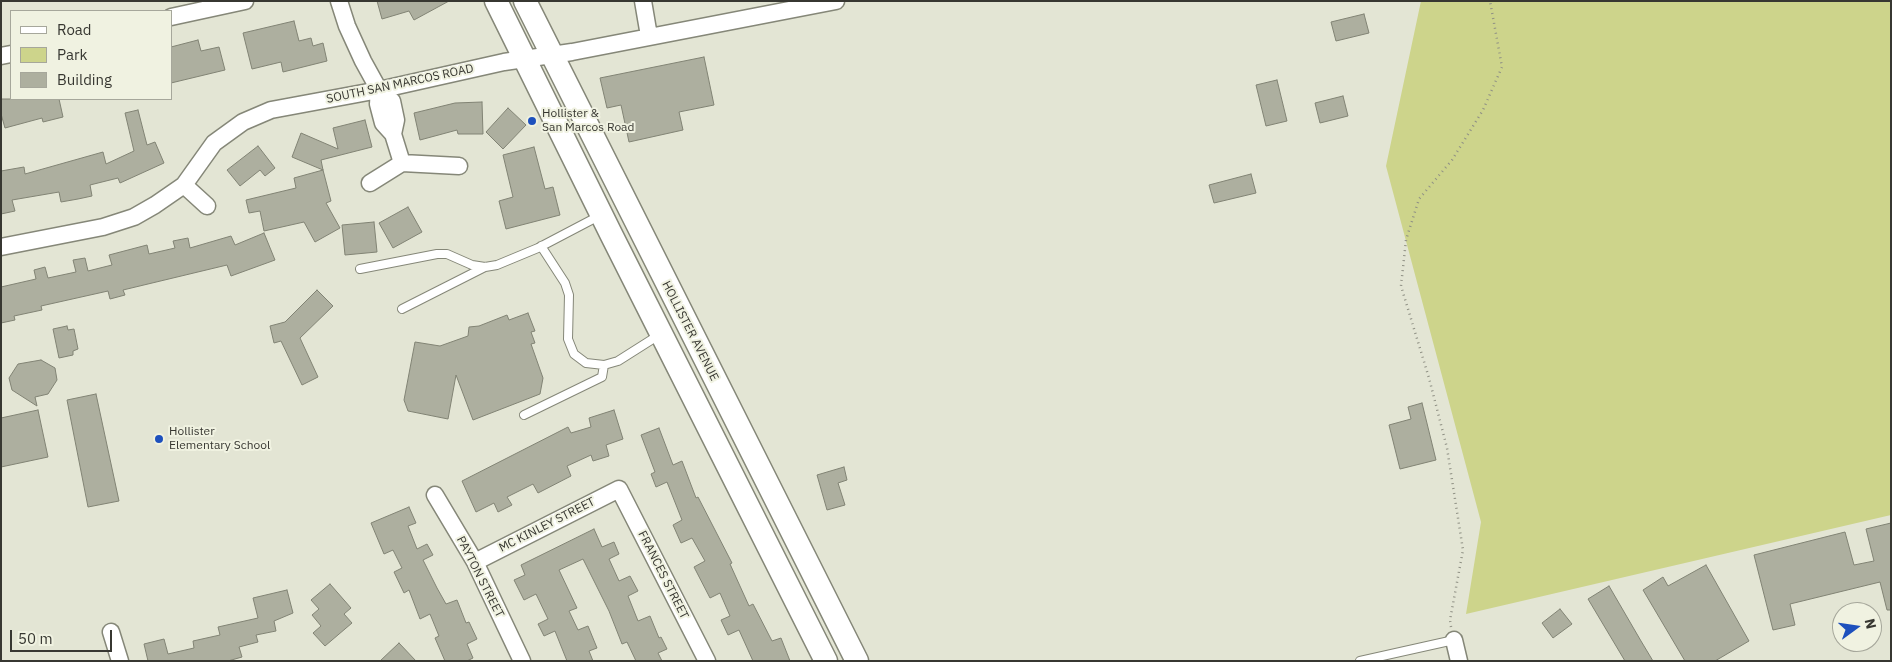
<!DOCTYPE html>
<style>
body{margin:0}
#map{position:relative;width:1892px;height:662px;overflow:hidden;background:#e3e5d4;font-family:"IBM Plex Sans",sans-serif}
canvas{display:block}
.frame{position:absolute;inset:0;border:2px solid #373731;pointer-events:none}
.legend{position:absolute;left:10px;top:10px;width:162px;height:90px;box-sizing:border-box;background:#f0f2e1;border:1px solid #a6a79b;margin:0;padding:6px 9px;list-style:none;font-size:15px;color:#373731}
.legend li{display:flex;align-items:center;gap:10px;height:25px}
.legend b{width:25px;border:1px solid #a6a79b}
.north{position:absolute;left:1832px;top:602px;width:50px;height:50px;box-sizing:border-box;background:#f0f2e1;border:1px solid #a6a79b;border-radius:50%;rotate:76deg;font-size:14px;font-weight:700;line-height:20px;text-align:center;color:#373731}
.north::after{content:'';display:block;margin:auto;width:18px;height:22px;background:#1d50bd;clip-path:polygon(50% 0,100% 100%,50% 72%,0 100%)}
.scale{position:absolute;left:10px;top:630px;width:102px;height:22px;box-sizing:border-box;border:2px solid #373731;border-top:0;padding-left:6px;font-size:15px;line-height:18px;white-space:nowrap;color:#373731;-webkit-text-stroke:4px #f0f2e1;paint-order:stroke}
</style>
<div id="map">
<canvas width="1892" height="662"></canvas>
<div class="frame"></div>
<ul class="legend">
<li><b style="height:6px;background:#fff"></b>Road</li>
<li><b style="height:14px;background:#cdd48b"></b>Park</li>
<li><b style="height:14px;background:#adaf9f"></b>Building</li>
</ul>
<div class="north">N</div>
<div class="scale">50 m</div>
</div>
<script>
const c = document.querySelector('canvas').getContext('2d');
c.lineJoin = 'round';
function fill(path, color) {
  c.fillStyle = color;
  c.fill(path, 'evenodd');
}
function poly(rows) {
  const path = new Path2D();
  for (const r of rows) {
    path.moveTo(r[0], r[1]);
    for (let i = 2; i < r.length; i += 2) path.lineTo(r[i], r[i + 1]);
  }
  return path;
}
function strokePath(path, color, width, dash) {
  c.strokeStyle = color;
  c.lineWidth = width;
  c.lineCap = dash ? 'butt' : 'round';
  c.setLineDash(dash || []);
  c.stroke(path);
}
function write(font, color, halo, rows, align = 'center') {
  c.font = font + ' "IBM Plex Sans",sans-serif';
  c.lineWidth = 4;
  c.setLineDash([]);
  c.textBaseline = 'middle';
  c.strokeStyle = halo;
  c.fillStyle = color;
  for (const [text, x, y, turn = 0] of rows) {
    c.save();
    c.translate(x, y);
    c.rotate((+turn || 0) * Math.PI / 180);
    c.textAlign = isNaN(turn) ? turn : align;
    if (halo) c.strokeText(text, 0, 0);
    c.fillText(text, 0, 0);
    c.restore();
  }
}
fill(poly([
 [1421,1,1891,1,1891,515,1466,614,1481,522,1386,166]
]), '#cdd48b');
const building = poly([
 [377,1,449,1,414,20,409,11,382,19,377,1],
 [1364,14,1369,33,1336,41,1331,22,1364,14],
 [294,21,299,41,311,38,313,46,323,43,327,61,283,72,281,62,252,69,243,33,294,21],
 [198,40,201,51,219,47,225,70,171,83,171,47,198,40],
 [704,57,714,105,679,112,683,130,629,142,621,105,607,108,600,78,704,57],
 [1277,80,1287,121,1266,126,1256,85,1277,80],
 [1343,96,1348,116,1320,123,1315,103,1343,96],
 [1,99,59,99,63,117,43,122,42,118,5,128,1,114,1,99],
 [482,102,483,134,458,134,457,130,420,140,414,113,455,103,482,102],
 [508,108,526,125,503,149,486,132,508,108],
 [138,110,147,145,155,142,164,163,120,183,118,178,90,185,92,196,78,199,61,202,59,192,12,200,15,211,1,214,1,171,24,167,25,174,103,152,106,164,134,151,125,113,138,110],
 [365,120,372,147,321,160,323,170,292,157,301,133,338,149,333,128,365,120],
 [258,146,275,168,265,176,260,170,240,186,227,170,258,146],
 [534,147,545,189,553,187,560,215,506,229,499,201,513,197,503,155,534,147],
 [323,170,331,201,326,203,340,228,315,242,304,222,264,231,260,211,249,213,246,200,296,188,294,178,323,170],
 [1251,174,1256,193,1214,203,1209,185,1251,174],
 [408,207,422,232,393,248,379,223,408,207],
 [374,222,377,252,345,255,342,225,374,222],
 [264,233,275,260,231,276,227,265,123,290,125,295,110,299,108,291,41,306,42,310,14,316,15,320,1,323,1,287,36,279,34,270,45,267,48,278,76,272,73,260,85,258,88,271,112,265,109,255,147,245,149,254,175,248,173,241,188,238,190,248,231,236,235,245,264,233],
 [317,290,333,306,300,338,318,377,302,385,281,341,274,343,270,326,285,322,317,290],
 [528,313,535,331,531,332,535,343,531,344,543,378,540,394,473,420,456,375,448,419,408,411,404,400,415,342,440,346,468,336,469,327,479,326,507,315,509,320,528,313],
 [67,326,68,330,74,329,78,349,73,351,73,355,59,358,53,329,67,326],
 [41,360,55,368,57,380,48,394,35,397,37,406,12,390,9,378,18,364,41,360],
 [96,394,119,501,88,507,67,400,96,394],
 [1422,403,1436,460,1400,469,1389,425,1411,419,1408,407,1422,403],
 [38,410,48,457,1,467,1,418,38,410],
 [614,410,623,439,606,445,609,456,593,461,591,455,567,466,571,476,538,493,533,484,507,497,512,505,498,512,494,503,476,512,462,481,568,427,571,433,591,427,589,418,614,410],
 [659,428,673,465,682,461,696,498,698,497,732,563,730,564,749,606,753,604,772,641,781,638,790,661,753,661,739,630,728,635,721,620,730,616,720,593,710,598,694,567,705,561,692,538,681,543,673,525,682,520,667,482,656,487,651,474,655,472,641,435,659,428],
 [844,467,847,480,838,483,845,505,827,510,817,475,844,467],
 [409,507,416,523,408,526,417,549,427,544,433,555,423,560,437,588,446,604,457,600,466,623,469,622,477,639,467,644,473,658,467,661,445,661,435,638,439,636,430,614,420,619,409,590,404,593,394,572,402,568,393,550,384,554,371,523,409,507],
 [1891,523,1891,610,1887,610,1880,582,1790,604,1795,625,1773,630,1754,555,1845,532,1854,565,1874,561,1866,529,1891,523],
 [594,529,602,547,614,542,619,554,609,559,619,581,630,576,638,591,628,596,638,621,650,616,659,638,661,637,667,649,658,653,662,661,636,661,627,642,622,644,609,611,583,559,559,570,577,608,569,611,578,630,588,626,597,648,589,651,593,661,567,661,555,631,544,636,538,624,548,619,536,594,524,600,514,580,525,575,521,565,594,529],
 [1706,565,1749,641,1715,661,1685,661,1643,590,1663,577,1668,586,1706,565],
 [330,584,351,608,344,614,352,623,325,646,313,633,321,626,312,615,319,609,311,600,330,584],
 [1609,586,1641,641,1653,661,1625,661,1588,599,1609,586],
 [287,590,293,613,274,621,276,631,256,635,258,642,239,647,242,657,228,661,148,661,144,644,164,639,168,654,194,648,193,641,220,635,218,627,258,618,253,598,287,590],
 [1560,609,1572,624,1553,638,1542,623,1560,609],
 [399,643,416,661,380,661,399,643]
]);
fill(building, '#adaf9f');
strokePath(building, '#818374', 1);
const service = poly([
 [541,246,565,283,569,295,568,339,574,354,586,363,604,365,618,361,659,335],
 [360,269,437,254,447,254,472,265,485,267,497,265,538,248,599,216],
 [402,309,485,267],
 [524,415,602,377,604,365],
 [1360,661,1454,640]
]);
const minor = poly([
 [339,1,347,26,363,61,379,90,392,101,396,120,393,134,383,123,378,104,379,90],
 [643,1,649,36],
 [171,17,245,1],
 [1,56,11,54],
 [402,163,459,166],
 [370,183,402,163,393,134],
 [184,185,207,206],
 [1,247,103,227,134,217,155,205,184,185,214,143,243,122,271,110,379,90,504,62,572,52,836,1],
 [435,495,475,562,522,661],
 [475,562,619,489,707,661],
 [111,632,120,661],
 [1454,640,1459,661]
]);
const secondary = poly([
 [496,1,611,234,826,661],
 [525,1,857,661]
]);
strokePath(service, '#858778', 10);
strokePath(minor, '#858778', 19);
strokePath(secondary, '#858778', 25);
strokePath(poly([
 [1451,627,1450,620,1463,550,1447,448,1429,378,1401,286,1406,240,1419,199,1452,160,1483,110,1502,67,1490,1]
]), '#909185', 2.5, [1, 4]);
strokePath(service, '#fff', 8);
strokePath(minor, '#fff', 16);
strokePath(secondary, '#fff', 22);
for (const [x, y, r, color] of [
 [532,121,5,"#1d50bd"],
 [159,439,5,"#1d50bd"]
]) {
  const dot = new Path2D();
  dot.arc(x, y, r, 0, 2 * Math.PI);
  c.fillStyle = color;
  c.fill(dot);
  strokePath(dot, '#f0f2e1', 2);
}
write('12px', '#373731', '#f0f2e1', [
 ["SOUTH SAN MARCOS ROAD",400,84,-12],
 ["HOLLISTER AVENUE",690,331,63],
 ["MC KINLEY STREET",547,525,-27],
 ["FRANCES STREET",663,575,63],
 ["PAYTON STREET",480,577,63]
]);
write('12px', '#373731', '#f0f2e1', [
 ["Hollister &",542,114],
 ["San Marcos Road",542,128],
 ["Hollister",169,432],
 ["Elementary School",169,446]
], 'left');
</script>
